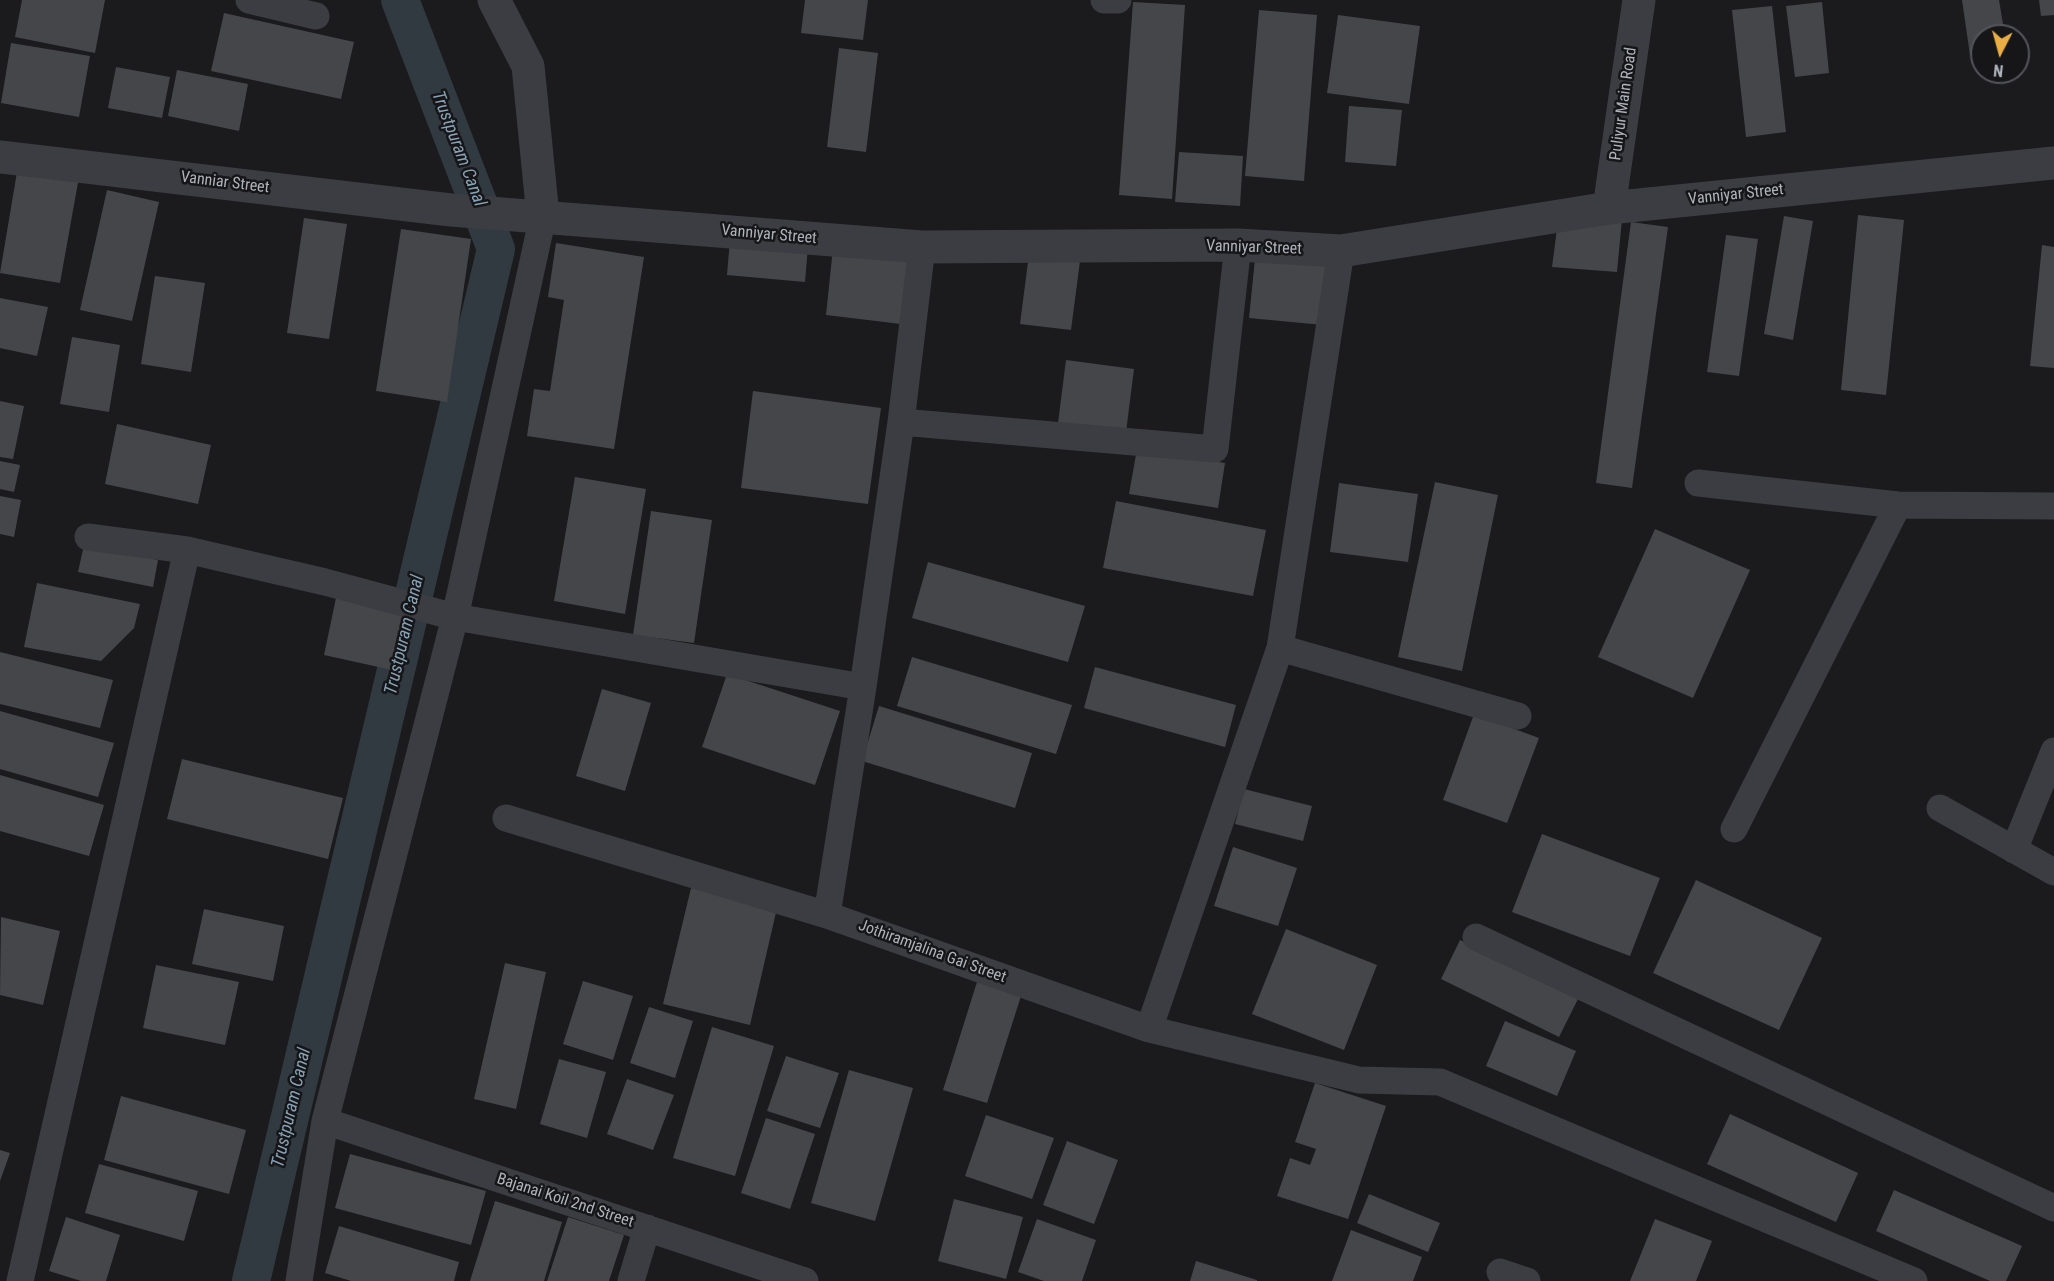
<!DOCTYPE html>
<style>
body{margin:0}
#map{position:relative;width:2054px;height:1281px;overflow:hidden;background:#1b1b1d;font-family:"Roboto Condensed",sans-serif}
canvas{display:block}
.north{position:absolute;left:1970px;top:24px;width:60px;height:60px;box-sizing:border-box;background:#161618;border:2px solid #53555a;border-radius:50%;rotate:186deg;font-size:16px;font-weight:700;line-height:24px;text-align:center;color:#aeb3bc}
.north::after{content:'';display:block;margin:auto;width:21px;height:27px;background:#ebae45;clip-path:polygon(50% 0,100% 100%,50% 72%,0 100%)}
</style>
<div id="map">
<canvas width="2054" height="1281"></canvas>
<div class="north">N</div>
</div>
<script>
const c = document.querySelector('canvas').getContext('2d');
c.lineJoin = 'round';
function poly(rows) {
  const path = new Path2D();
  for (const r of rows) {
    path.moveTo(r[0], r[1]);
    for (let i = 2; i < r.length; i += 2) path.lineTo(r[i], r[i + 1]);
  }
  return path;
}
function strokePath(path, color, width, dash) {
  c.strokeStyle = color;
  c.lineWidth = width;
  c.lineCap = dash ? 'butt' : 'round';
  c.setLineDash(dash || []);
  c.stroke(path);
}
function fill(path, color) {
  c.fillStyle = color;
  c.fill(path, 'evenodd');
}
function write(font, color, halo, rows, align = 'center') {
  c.font = font + ' "Roboto Condensed",sans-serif';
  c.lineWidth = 5;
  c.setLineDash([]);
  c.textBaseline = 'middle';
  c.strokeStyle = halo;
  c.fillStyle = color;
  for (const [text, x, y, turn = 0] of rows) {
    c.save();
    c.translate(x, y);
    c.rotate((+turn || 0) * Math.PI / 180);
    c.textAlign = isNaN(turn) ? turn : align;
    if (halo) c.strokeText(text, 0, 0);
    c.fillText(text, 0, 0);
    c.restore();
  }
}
strokePath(poly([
 [251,1281,496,249,400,0]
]), '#313a41', 38);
fill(poly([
 [22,0,105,0,95,53,15,37],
 [805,0,868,0,863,40,801,33],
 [1962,0,1999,0,2005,36,1982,36,1982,53,1970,55],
 [2039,0,2054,0,2054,15,2041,16],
 [1133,2,1185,5,1172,199,1119,195],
 [1822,2,1829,73,1795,77,1786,6],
 [1772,6,1786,132,1746,137,1732,10],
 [1259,10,1317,15,1304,181,1245,176],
 [224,13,354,42,341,99,211,71],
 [1338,15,1420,26,1409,104,1327,93],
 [11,43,90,56,79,117,1,103],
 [839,48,878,53,866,152,827,147],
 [116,67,170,77,162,118,108,108],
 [177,70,248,84,239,131,168,116],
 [1349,106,1402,110,1396,166,1345,162],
 [1179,152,1243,156,1240,206,1175,202],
 [18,166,79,177,60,283,0,273],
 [107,190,159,202,132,321,80,310],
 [1858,215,1904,220,1886,395,1841,390],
 [1784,216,1813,221,1793,340,1764,334],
 [304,218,347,224,329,339,287,333],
 [1622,219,1617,272,1552,267,1557,229],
 [1631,222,1668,227,1632,488,1596,483],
 [401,229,471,239,447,402,376,391],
 [1726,235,1758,239,1739,376,1707,372],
 [730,239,808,246,805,282,727,275],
 [556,243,644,257,614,449,527,436,534,389,550,391,564,300,548,297],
 [2042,245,2054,247,2054,368,2030,366],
 [833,248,908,256,901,324,826,315],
 [1256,249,1330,256,1323,325,1249,318],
 [1029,254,1080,261,1071,330,1020,324],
 [155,276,205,283,191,372,141,364],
 [0,298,48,307,37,356,0,348],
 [72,337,120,345,109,412,60,404],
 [1066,360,1134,369,1126,432,1058,423],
 [753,391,881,408,868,504,741,488],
 [0,401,24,406,13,459,0,457],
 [117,424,211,445,198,504,105,484],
 [1137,449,1225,463,1218,508,1129,494],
 [0,461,20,465,14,492,0,489],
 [575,477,646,489,625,614,554,601],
 [1435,482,1498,495,1462,671,1398,657],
 [1339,483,1418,494,1408,562,1330,552],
 [0,496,21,500,14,537,0,534],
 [1116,501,1266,530,1253,596,1103,568],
 [651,511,712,520,694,643,633,635],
 [1655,529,1750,570,1693,698,1598,657],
 [84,545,158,560,153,587,78,572],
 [928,562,1085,606,1068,662,912,618],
 [37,583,140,604,134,628,101,661,24,647],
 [336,598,405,613,392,670,324,655],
 [0,652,113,680,100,728,0,704],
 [912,657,1072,705,1056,754,897,706],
 [1095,667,1236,705,1225,747,1084,708],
 [727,674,840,711,815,785,702,747],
 [602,689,651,703,625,791,576,776],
 [879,706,1032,753,1015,808,862,761],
 [0,711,114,743,98,797,0,769],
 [1474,714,1539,738,1507,823,1443,800],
 [182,759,343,798,328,859,167,819],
 [0,775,104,805,89,856,0,831],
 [1244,789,1312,806,1303,841,1235,824],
 [1542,834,1660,878,1630,956,1512,912],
 [1233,847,1297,868,1278,926,1214,906],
 [1696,880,1822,938,1779,1030,1653,973],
 [691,888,777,908,750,1025,663,1004],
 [204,909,284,926,273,981,192,964],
 [1,917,60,931,43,1005,0,995],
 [1286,929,1377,965,1344,1050,1252,1014],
 [1460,940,1579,997,1559,1037,1441,979],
 [505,963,546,972,516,1109,474,1099],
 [156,965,239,982,225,1045,143,1028],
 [583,981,633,996,613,1060,563,1044],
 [977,982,1021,996,987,1103,943,1090],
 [649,1007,693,1021,675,1078,630,1063],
 [1505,1021,1576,1051,1557,1096,1486,1066],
 [712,1027,774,1046,735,1176,673,1158],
 [786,1056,839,1073,820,1128,767,1111],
 [559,1059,606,1072,587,1138,540,1124],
 [849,1070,913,1088,875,1221,811,1203],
 [627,1079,674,1095,653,1150,607,1134],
 [1315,1083,1386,1106,1348,1219,1277,1196,1290,1158,1310,1165,1316,1149,1295,1142],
 [121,1096,246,1130,229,1194,104,1160],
 [1730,1114,1858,1173,1836,1222,1707,1164],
 [986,1115,1054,1138,1032,1199,965,1176],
 [766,1118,815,1134,790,1209,741,1193],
 [1067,1141,1118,1160,1094,1224,1043,1205],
 [0,1150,10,1153,0,1181],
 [350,1154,486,1191,471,1245,335,1208],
 [99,1164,198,1191,184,1241,85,1213],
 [1894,1190,2022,1246,2006,1281,1990,1281,1876,1231],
 [1369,1194,1440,1223,1428,1252,1357,1223],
 [954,1199,1023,1217,1006,1279,938,1261],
 [495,1201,562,1222,544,1281,470,1281],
 [66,1217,120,1235,106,1281,81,1281,49,1271],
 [568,1217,624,1235,609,1281,547,1281],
 [1037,1219,1096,1240,1082,1281,1044,1281,1018,1272],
 [1655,1219,1712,1241,1696,1281,1630,1281],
 [339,1226,459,1262,454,1281,351,1281,325,1273],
 [1351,1230,1422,1257,1413,1281,1332,1281],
 [1196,1261,1257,1280,1257,1281,1190,1281]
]), '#45464a');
strokePath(poly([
 [249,0,316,16],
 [1104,0,1118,0],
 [901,422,1215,449,1238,245],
 [1698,483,1898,505,2054,506],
 [88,537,187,550,325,582,455,617,863,687],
 [1280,648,1518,716],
 [1940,808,2054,872],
 [506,818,827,915,1149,1029,1359,1080,1440,1082,1914,1281],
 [1734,829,1898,505],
 [2014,850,2054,751],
 [827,915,863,687,901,422,922,247],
 [1476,937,2054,1208],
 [1149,1029,1280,648,1341,251],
 [325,1121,805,1281],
 [1500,1272,1527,1281],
 [20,1281,187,550],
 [299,1281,325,1121,455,617,543,216],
 [631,1281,647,1228]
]), '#3c3d42', 27);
strokePath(poly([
 [494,0,528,66,543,216],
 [0,157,451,210,922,247,1238,245,1341,251,1609,208,2054,163],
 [1609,208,1639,0]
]), '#3c3d42', 33);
write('16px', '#aeb3bc', '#161618', [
 ["Puliyur Main Road",1624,104,-82],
 ["Vanniar Street",225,183,7],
 ["Vanniyar Street",1736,195,-6],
 ["Vanniyar Street",769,235,5],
 ["Vanniyar Street",1254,248,2],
 ["Jothiramjalina Gai Street",932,952,20],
 ["Bajanai Koil 2nd Street",565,1201,18]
]);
write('italic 18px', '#87a1b5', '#161618', [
 ["Trustpuram Canal",458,149,69],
 ["Trustpuram Canal",405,635,-77],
 ["Trustpuram Canal",292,1108,-77]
]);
</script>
